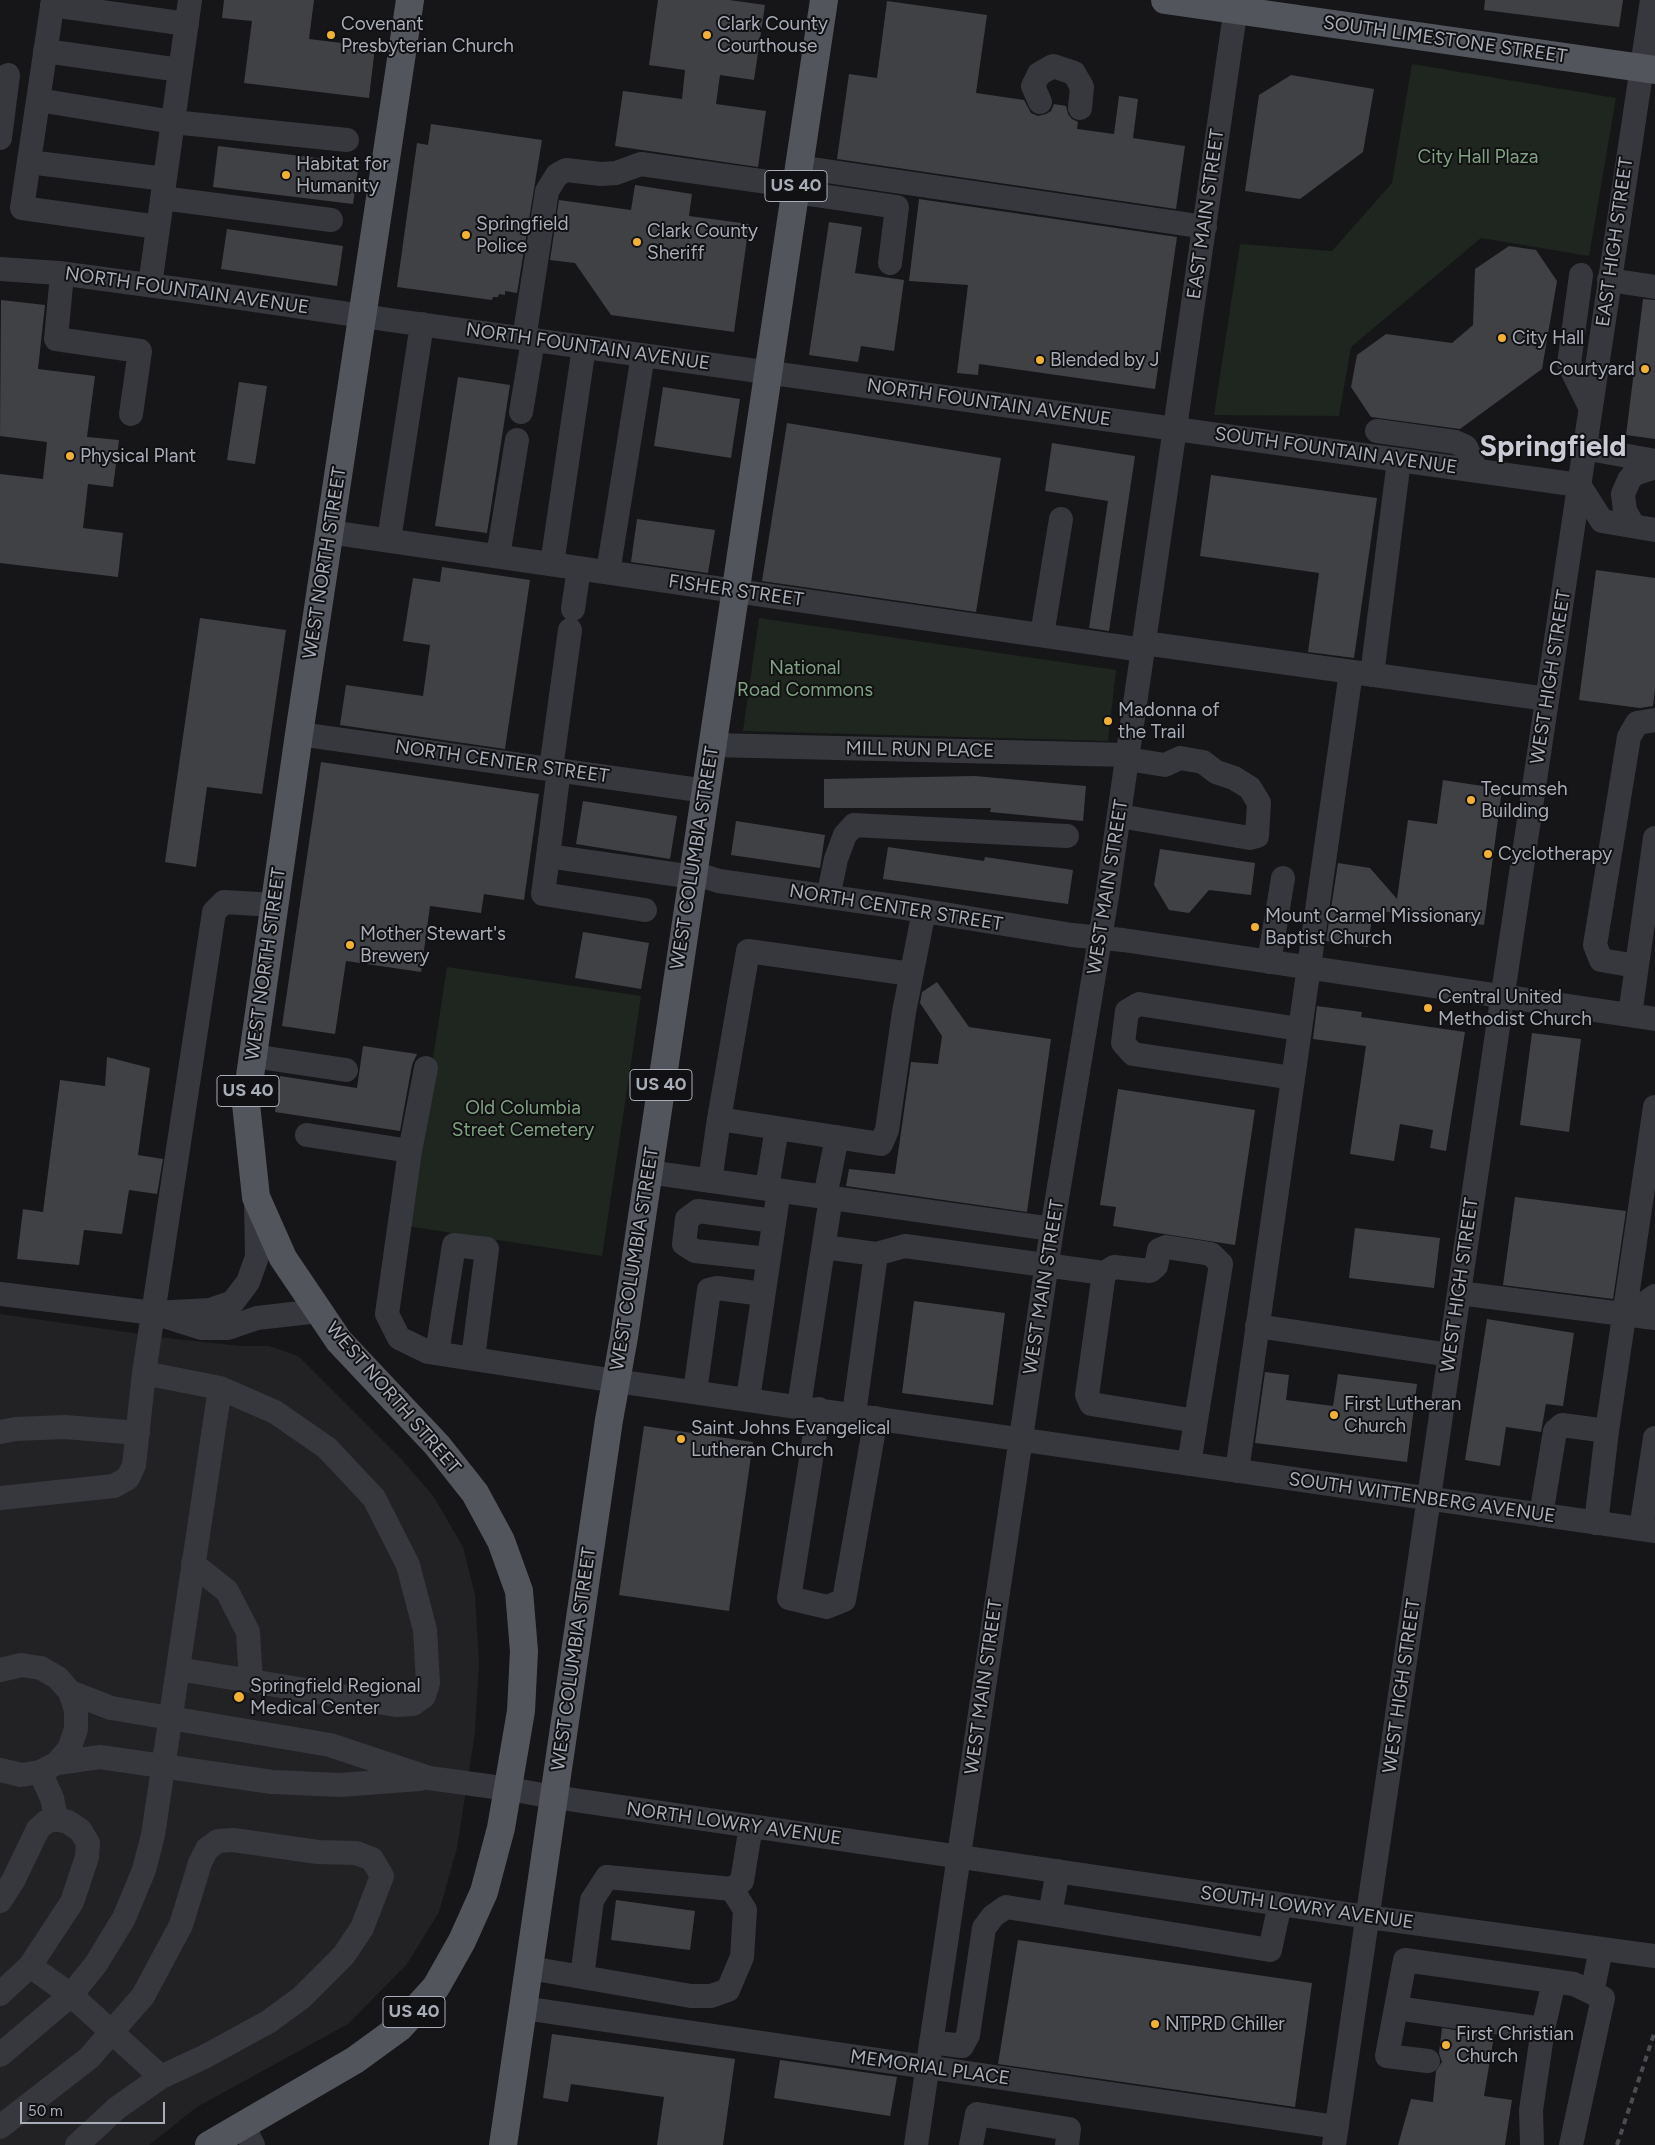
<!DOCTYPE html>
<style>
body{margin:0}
#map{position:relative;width:1655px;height:2145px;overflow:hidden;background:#161618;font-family:Figtree,sans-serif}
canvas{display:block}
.scale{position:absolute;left:20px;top:2102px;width:145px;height:22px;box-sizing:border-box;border:2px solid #a8adb8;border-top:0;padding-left:6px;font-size:15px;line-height:18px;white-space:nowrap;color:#a8adb8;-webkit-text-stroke:4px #111113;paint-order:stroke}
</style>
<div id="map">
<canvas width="1655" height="2145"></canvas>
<div class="scale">50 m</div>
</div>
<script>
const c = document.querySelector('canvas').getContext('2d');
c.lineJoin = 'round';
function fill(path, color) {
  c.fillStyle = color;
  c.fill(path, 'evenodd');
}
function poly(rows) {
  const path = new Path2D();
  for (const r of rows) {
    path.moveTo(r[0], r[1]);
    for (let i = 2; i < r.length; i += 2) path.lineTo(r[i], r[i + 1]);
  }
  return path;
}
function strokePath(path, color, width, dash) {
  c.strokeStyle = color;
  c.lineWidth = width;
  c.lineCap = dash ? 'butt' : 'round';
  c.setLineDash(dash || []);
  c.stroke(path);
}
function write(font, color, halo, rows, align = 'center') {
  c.font = font + ' Figtree,sans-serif';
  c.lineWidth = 4;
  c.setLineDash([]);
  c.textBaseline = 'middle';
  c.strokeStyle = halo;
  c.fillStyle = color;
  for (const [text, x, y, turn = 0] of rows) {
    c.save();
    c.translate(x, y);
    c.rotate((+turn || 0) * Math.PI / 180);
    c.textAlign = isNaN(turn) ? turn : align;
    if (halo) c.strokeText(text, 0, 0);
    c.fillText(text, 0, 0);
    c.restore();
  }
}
fill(poly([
 [0,1314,175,1339,241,1346,269,1346,298,1356,403,1461,434,1497,463,1547,475,1595,479,1663,475,1732,457,1848,439,1912,407,1964,348,2024,197,2107,149,2145,0,2145]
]), '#222225');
fill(poly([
 [1412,64,1616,98,1589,256,1481,238,1351,347,1339,416,1214,415,1240,244,1332,251,1392,183],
 [759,618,1116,670,1108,741,743,731],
 [447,967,641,996,602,1256,407,1226]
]), '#1e261f');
fill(poly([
 [224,0,314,0,309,39,375,47,369,98,244,83,252,21,222,18],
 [658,0,729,0,765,5,754,80,720,75,716,104,766,111,758,167,615,146,623,91,682,99,685,70,649,65],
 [1485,0,1623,0,1619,27,1484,10],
 [887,1,987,15,976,93,1024,100,1031,113,1038,116,1046,114,1051,111,1054,104,1066,106,1068,114,1072,119,1078,122,1077,129,1114,134,1119,96,1138,99,1133,138,1185,146,1176,209,837,159,849,74,877,78],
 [1291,75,1374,89,1363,152,1300,199,1245,191,1259,95],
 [431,124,542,140,517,293,505,291,505,295,499,294,498,297,493,297,492,300,397,287,417,143,428,145],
 [218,146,359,163,353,204,213,187],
 [635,185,692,194,689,216,749,224,734,332,611,315,575,263,550,260,559,200,631,210],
 [919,199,1177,237,1155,389,979,364,978,375,957,373,968,285,909,281],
 [829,222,862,227,855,273,904,280,894,351,861,346,858,362,809,355],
 [227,229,343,246,337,286,221,269],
 [1509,246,1536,250,1557,281,1542,369,1460,429,1371,417,1351,387,1357,355,1386,334,1452,343,1473,325,1475,269],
 [1643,299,1655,300,1655,439,1626,435],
 [1,300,45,305,38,369,95,376,87,437,119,440,113,487,88,484,83,528,123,533,118,577,0,563,0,474,43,479,47,442,0,436],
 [458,377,510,385,487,533,435,526],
 [239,382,267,386,255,464,227,460],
 [663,387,740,399,731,458,654,446],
 [787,423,1001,458,976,612,762,581],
 [1052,443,1135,456,1109,631,1089,628,1108,501,1045,491],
 [1211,475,1377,498,1354,658,1308,652,1319,573,1200,556],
 [637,519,715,530,708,573,631,562],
 [442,567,530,580,505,749,340,725,346,685,423,696,430,645,403,641,413,578,440,582],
 [1596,570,1655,578,1655,689,1653,706,1640,708,1579,700],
 [200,618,286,630,262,794,207,787,196,867,165,862],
 [321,762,539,794,524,900,484,894,481,913,430,906,421,972,346,961,335,1034,282,1026],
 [975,776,1086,786,1083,821,990,812,991,808,824,808,824,779],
 [1443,780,1502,789,1484,925,1373,910,1368,947,1326,941,1338,863,1370,868,1397,899,1408,820,1437,824],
 [583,801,677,816,670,859,576,844],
 [736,821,825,835,820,868,731,855],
 [888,847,984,861,985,857,1073,870,1068,904,883,879],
 [1160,849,1255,863,1251,895,1209,890,1189,913,1169,910,1154,885],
 [583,932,649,943,641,989,575,978],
 [937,982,969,1027,1051,1039,1027,1212,846,1186,849,1169,895,1174,911,1062,938,1064,942,1036,920,1003,922,992],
 [1317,1006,1362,1012,1361,1017,1465,1032,1446,1151,1430,1148,1433,1130,1400,1124,1394,1161,1350,1154,1366,1046,1313,1039],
 [1532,1033,1581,1039,1569,1132,1520,1125],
 [363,1046,417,1054,412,1065,400,1131,275,1112,280,1076,357,1088],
 [107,1057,150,1068,138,1155,163,1159,157,1194,129,1190,122,1234,84,1230,79,1265,17,1259,23,1209,43,1212,60,1080,105,1086],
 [1118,1089,1255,1110,1235,1245,1113,1226,1116,1207,1100,1205],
 [1515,1197,1626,1211,1613,1299,1503,1285],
 [1355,1228,1440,1238,1434,1288,1349,1278],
 [914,1301,1005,1313,993,1405,902,1393],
 [1487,1319,1574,1333,1563,1406,1546,1404,1541,1432,1506,1427,1500,1466,1465,1460],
 [1265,1372,1289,1375,1286,1400,1333,1406,1338,1374,1417,1384,1407,1462,1255,1443],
 [644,1426,753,1442,729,1611,619,1595],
 [616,1900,695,1911,690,1950,611,1940],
 [1018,1940,1312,1983,1295,2107,998,2064],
 [1442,2028,1494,2036,1484,2096,1512,2100,1505,2145,1398,2145,1411,2099,1433,2102,1436,2071,1442,2062,1439,2053],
 [552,2034,735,2059,723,2145,657,2145,664,2097,571,2084,568,2102,543,2098],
 [780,2060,897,2077,890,2116,774,2098]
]), '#404145');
strokePath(poly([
 [53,0,22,208,158,227],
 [52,5,187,24],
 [45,51,180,70],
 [38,100,173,122,347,140],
 [1040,102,1033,86,1039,74,1053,66,1074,73,1082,87,1080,108],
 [0,138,8,75],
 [29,162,165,179],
 [799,167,1205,227],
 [795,192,897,207,890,263],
 [162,198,331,220],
 [0,269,59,273,200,292,390,320,1579,485],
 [62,274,56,339,140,351,131,414],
 [1581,275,1569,364,1590,407],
 [1609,280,1655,287],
 [150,285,190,0],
 [524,339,547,191,557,175,566,170,601,174,616,173,641,164,796,186],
 [521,412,533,340],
 [1377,431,1455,442,1466,447,1476,470],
 [1584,448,1655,461],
 [1579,485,1602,521,1655,530],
 [1633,525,1625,511,1623,494,1629,480,1634,474,1655,467],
 [329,532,1143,650],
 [389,540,422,324],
 [498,556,517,440],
 [552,564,584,347],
 [608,572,643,355],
 [573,609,579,568],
 [1042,635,1061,519],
 [1144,643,1547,699],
 [1372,675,1399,460],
 [299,734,706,791],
 [712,745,1128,755],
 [551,769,570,630],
 [1119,816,1250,838,1257,836,1259,803,1250,788,1234,778,1216,772,1203,762,1180,758,1165,765,1127,759],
 [548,856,559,770],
 [693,873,719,881,900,907,1072,935,1123,940,1655,1019],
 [828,897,836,859,845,835,854,825,1067,836],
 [645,910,543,894,548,856,693,877],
 [1269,962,1283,878],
 [1636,966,1601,960,1595,945,1629,737,1637,723,1655,720],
 [911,974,748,951,719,1119,881,1144,887,1130,904,1012,924,911],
 [1630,1015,1655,838],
 [253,1056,346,1070],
 [1293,1078,1133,1054,1123,1043,1127,1011,1139,1004,1299,1029],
 [307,1135,410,1151,387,1314,399,1338,428,1352,616,1381,1655,1531],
 [410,1151,426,1068],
 [648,1172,1052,1229],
 [710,1181,719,1119],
 [767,1188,777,1128],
 [825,1197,837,1137],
 [824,1247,876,1254],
 [768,1259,695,1251,684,1244,687,1219,698,1211,774,1221],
 [1104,1273,1087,1395,1091,1404,1196,1421],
 [1459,1293,1655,1318],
 [0,1294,154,1313,210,1310,233,1302,248,1282,257,1257,256,1200],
 [167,1317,202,1328,228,1328,257,1318,319,1311],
 [1645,1317,1648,1301,1655,1296],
 [1257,1326,1450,1355],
 [437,1353,454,1245,487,1249,473,1358],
 [144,1373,220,1388,275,1412,327,1448,374,1498,408,1565,425,1630,428,1683,424,1696,413,1704,396,1705,178,1669],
 [695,1392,709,1290,717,1288,763,1294],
 [748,1399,779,1190],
 [799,1406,831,1197],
 [819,1409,789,1598,827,1607,844,1600,876,1418],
 [854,1414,876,1254,905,1246,1104,1273,1114,1267,1150,1271,1156,1266,1159,1250,1166,1247,1211,1254,1221,1264,1189,1464],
 [0,1432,16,1429,65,1427,138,1433],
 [1237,1471,1351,672],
 [0,1498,114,1486,128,1478,134,1465,144,1373,214,912,224,902,275,905],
 [1541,1515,1555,1431,1562,1425,1607,1431],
 [1596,1523,1607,1431,1655,1107],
 [1641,1529,1655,1438],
 [193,1564,227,1591,248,1632,251,1681],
 [0,1670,21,1665,41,1668,58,1678,70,1692,76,1710,76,1729,69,1749,57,1763,40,1772,21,1775,0,1770],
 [70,1692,111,1708,330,1745,429,1778,509,1789,554,1797,1368,1917,1655,1956],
 [57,1763,100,1757,272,1782,340,1785,420,1779],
 [40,1772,52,1798,56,1819],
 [732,1889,742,1881,751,1826],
 [0,1901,13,1881,38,1829,46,1822,56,1819,68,1822,80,1830,88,1843,87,1857,72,1902,30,1966,0,1994],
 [1050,1914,1270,1950,1280,1904],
 [30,1966,71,1995,161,2077],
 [529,1968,582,1977,691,1996,711,1996,728,1990,742,1957,745,1910,732,1889,607,1877,592,1900,582,1977],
 [1592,1993,1601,1949],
 [523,2008,1337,2127],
 [1396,2008,1543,2029,1531,2110,1532,2145],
 [1543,2029,1554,1981],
 [931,2042,962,2046,968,2035,984,1928,993,1916,1006,1907,1050,1914,1058,1871],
 [0,2055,71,1995,96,1964,124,1918,144,1870,153,1835,220,1388],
 [1428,2061,1387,2056,1405,1960,1574,1984,1603,1998,1571,2145],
 [243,2126,253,2145],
 [0,2127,89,2058,143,1996,181,1925,200,1863,207,1849,218,1841,233,1840,318,1852,356,1853,372,1859,382,1876,362,1928,344,1955,301,1998,268,2022,204,2057,161,2077,117,2108,77,2145],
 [916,2145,1052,1229,1108,890,1237,0],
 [971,2145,977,2114,1069,2129,1067,2145],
 [1334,2145,1499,1020,1652,0]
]), '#37383d', 24);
strokePath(poly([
 [1165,0,1655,70],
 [209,2145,355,2060,399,2028,436,1987,462,1941,484,1892,501,1828,521,1711,524,1651,519,1591,501,1541,475,1493,437,1445,339,1341,283,1258,256,1197,246,1104,299,734,410,0],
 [503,2145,609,1420,624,1337,824,0]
]), '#53555c', 28);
strokePath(poly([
 [1617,2145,1655,2031]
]), '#4a4c52', 4, [6, 5]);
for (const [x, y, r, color] of [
 [331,35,5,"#f2b134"],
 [707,35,5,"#f2b134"],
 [286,175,5,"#f2b134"],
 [466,235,5,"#f2b134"],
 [637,242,5,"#f2b134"],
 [1502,338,5,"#f2b134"],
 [1040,360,5,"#f2b134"],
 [1645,369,5,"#f2b134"],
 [70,456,5,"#f2b134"],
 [1108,721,5,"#f2b134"],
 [1471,800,5,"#f2b134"],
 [1488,854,5,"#f2b134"],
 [1255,927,5,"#f2b134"],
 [350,945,5,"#f2b134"],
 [1428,1008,5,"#f2b134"],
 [1334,1415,5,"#f2b134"],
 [681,1439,5,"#f2b134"],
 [239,1697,6,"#f2b134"],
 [1155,2024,5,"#f2b134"],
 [1446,2045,5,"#f2b134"]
]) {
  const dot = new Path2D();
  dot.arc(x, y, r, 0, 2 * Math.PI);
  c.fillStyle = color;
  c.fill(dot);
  strokePath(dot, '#111113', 2);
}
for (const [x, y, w] of [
 [796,186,62],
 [661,1085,62],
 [248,1091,62],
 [414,2012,62]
]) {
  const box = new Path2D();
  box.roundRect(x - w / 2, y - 15.5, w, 31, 4);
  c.fillStyle = '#111113';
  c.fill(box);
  strokePath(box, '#a8adb8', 1);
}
write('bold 18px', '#a8adb8', null, [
 ["US 40",796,186],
 ["US 40",661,1085],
 ["US 40",248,1091],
 ["US 40",414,2012]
]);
write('19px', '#a8adb8', '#111113', [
 ["Covenant",341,24],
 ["Presbyterian Church",341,46],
 ["Clark County",717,24],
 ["Courthouse",717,46],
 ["Habitat for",296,164],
 ["Humanity",296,186],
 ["Springfield",476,224],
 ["Police",476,246],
 ["Clark County",647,231],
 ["Sheriff",647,253],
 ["City Hall",1512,338],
 ["Blended by J",1050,360],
 ["Courtyard",1635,369,"right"],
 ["Physical Plant",80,456],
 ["Madonna of",1118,710],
 ["the Trail",1118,732],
 ["Tecumseh",1481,789],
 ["Building",1481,811],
 ["Cyclotherapy",1498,854],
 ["Mount Carmel Missionary",1265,916],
 ["Baptist Church",1265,938],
 ["Mother Stewart's",360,934],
 ["Brewery",360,956],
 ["Central United",1438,997],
 ["Methodist Church",1438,1019],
 ["First Lutheran",1344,1404],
 ["Church",1344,1426],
 ["Saint Johns Evangelical",691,1428],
 ["Lutheran Church",691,1450],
 ["Springfield Regional",250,1686],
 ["Medical Center",250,1708],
 ["NTPRD Chiller",1165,2024],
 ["First Christian",1456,2034],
 ["Church",1456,2056]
], 'left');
write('19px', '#a8adb8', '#111113', [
 ["SOUTH LIMESTONE STREET",1445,40,8],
 ["EAST MAIN STREET",1206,214,-82],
 ["EAST HIGH STREET",1615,242,-82],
 ["NORTH FOUNTAIN AVENUE",187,291,8],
 ["NORTH FOUNTAIN AVENUE",588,347,8],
 ["NORTH FOUNTAIN AVENUE",989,403,8],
 ["SOUTH FOUNTAIN AVENUE",1336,451,8],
 ["WEST NORTH STREET",325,563,-81],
 ["FISHER STREET",736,591,8],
 ["WEST HIGH STREET",1551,677,-81],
 ["MILL RUN PLACE",920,750,1],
 ["NORTH CENTER STREET",502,762,8],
 ["WEST COLUMBIA STREET",695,858,-81],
 ["WEST MAIN STREET",1108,887,-81],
 ["NORTH CENTER STREET",896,908,9],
 ["WEST NORTH STREET",266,964,-82],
 ["WEST COLUMBIA STREET",635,1259,-81],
 ["WEST HIGH STREET",1460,1285,-82],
 ["WEST MAIN STREET",1044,1287,-81],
 ["WEST NORTH STREET",393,1398,49],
 ["SOUTH WITTENBERG AVENUE",1422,1498,8],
 ["WEST COLUMBIA STREET",574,1659,-82],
 ["WEST HIGH STREET",1402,1686,-82],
 ["WEST MAIN STREET",984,1687,-82],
 ["NORTH LOWRY AVENUE",734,1824,8],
 ["SOUTH LOWRY AVENUE",1307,1908,8],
 ["MEMORIAL PLACE",930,2068,8]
]);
write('19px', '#7fa381', '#111113', [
 ["City Hall Plaza",1478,157],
 ["National",805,668],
 ["Road Commons",805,690],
 ["Old Columbia",523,1108],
 ["Street Cemetery",523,1130]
]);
write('bold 29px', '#c9ccd4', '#111113', [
 ["Springfield",1553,448]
]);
</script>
